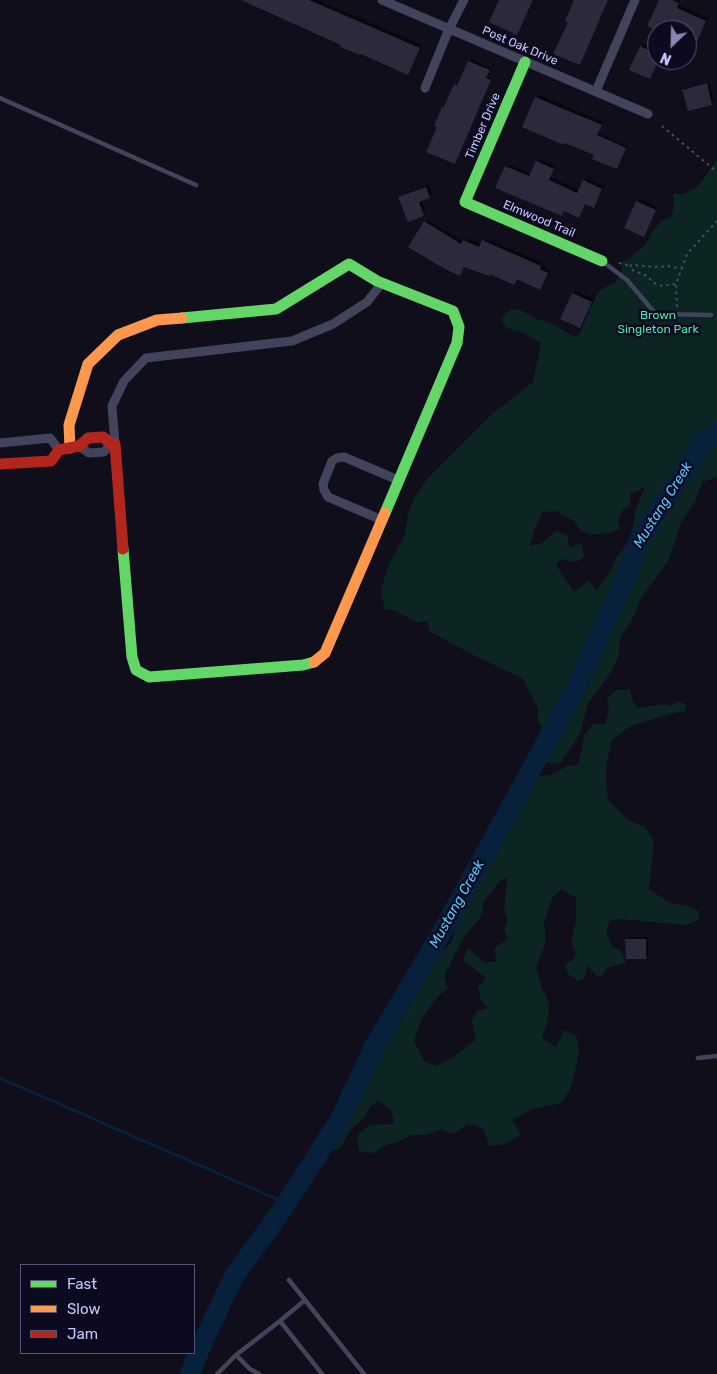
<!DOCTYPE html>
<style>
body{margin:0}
#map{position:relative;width:717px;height:1374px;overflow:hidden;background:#0f0e1a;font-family:Rubik,sans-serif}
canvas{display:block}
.legend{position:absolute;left:20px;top:1264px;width:175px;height:90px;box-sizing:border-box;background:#0b0a1e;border:1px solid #565678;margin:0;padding:6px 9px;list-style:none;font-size:15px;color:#c7c8ff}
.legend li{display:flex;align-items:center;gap:10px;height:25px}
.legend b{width:25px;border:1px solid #565678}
.north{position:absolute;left:647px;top:20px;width:50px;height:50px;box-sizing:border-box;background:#0b0a1e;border:1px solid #565678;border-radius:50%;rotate:204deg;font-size:14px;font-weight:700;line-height:20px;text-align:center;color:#c7c8ff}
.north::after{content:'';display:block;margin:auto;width:18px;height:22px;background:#8787af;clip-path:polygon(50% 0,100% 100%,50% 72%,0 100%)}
</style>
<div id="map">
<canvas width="717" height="1374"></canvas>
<ul class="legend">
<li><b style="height:6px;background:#63d668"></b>Fast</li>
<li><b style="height:6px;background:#ff974d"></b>Slow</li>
<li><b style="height:6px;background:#b3261e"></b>Jam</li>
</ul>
<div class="north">N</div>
</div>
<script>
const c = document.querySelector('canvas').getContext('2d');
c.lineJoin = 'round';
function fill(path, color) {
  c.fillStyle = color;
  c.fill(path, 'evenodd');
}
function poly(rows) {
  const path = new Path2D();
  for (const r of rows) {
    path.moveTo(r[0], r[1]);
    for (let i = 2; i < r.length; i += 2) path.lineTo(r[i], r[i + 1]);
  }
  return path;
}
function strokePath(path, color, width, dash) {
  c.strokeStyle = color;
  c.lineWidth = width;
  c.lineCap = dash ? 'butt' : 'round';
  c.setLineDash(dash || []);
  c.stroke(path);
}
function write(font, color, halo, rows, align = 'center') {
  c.font = font + ' Rubik,sans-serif';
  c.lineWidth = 5;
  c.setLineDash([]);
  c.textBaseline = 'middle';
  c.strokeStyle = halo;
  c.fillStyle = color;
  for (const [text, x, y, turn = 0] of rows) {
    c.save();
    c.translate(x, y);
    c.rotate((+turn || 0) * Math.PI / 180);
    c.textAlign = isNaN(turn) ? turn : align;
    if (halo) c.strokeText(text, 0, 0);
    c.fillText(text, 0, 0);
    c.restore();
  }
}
fill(poly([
 [717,160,717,477,703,482,694,503,681,523,669,560,641,598,632,620,620,638,619,655,611,673,588,703,580,734,561,762,552,764,546,761,543,753,550,739,538,722,538,708,522,678,475,656,429,631,427,621,418,623,394,610,384,609,381,590,388,566,405,534,408,513,415,496,427,479,493,413,533,382,541,343,519,331,506,328,501,319,511,309,521,310,536,319,551,323,573,336,579,335,597,294,607,286,616,282,622,271,621,263,630,258,645,245,652,232,662,220,671,217,674,205,673,194,684,194,698,186],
 [645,486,636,510,630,539,617,557,606,578,597,590,588,581,574,592,556,565,561,559,576,562,584,557,582,543,570,547,567,535,556,531,542,543,530,546,535,528,543,512,556,511,574,521,581,531,591,535,607,533,621,529,618,522,622,510,630,506,630,493,638,491],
 [630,689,633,702,639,708,664,704,671,706,678,701,687,705,685,711,670,714,631,726,612,740,606,766,606,784,608,800,627,819,645,827,654,842,649,889,668,902,688,906,700,912,698,920,687,925,620,919,610,921,606,931,612,946,621,951,626,963,607,968,602,976,597,976,587,965,585,978,578,981,568,974,565,965,573,960,576,952,571,943,576,920,576,898,562,889,552,898,544,923,546,940,536,968,541,985,549,1003,548,1019,542,1038,556,1047,564,1030,576,1035,579,1050,575,1072,570,1090,561,1103,533,1109,512,1120,521,1135,505,1144,490,1146,483,1128,468,1124,454,1134,441,1129,427,1135,412,1135,398,1142,384,1146,373,1153,359,1152,357,1135,370,1125,394,1124,391,1109,378,1101,370,1107,364,1118,351,1130,340,1148,330,1152,333,1139,343,1128,350,1110,364,1090,371,1071,411,1005,424,971,452,941,466,878,478,847,503,835,533,777,551,775,567,766,578,765,582,749,584,735,593,724,605,724,609,712,607,699,616,690],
 [507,877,504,912,508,920,504,928,507,939,494,949,496,961,485,963,468,948,463,960,486,978,478,987,481,1000,488,1008,477,1011,472,1021,476,1040,454,1056,436,1066,424,1061,414,1041,421,1020,439,995,448,989,444,976,454,956,466,934,481,917,484,901,500,881]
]), '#0c2422');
fill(poly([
 [244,0,317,0,422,45,408,74],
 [500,0,534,0,517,34],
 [576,0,608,0,582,61,579,64,569,21],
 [660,0,680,0,679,5,708,18,694,47,687,44,687,30,658,30],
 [644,44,657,50,657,60,659,60,650,78,641,47],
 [472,59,491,68,488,76,492,78,457,160,454,163,438,127,443,107,446,104,455,84,458,82,460,83],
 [709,82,714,101,712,103,688,110,683,90,686,88],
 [539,95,603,122,599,133,627,146,619,165,616,168,595,155,523,126],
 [539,159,555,166,551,177,579,190,587,178,604,186,596,204,594,206,586,203,579,216,565,210,562,215,496,188,509,164,531,174],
 [429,185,432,194,421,200,426,212,408,220,400,198,402,195],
 [640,199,657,207,643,236,637,202],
 [427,220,464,242,467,238,482,244,486,238,543,263,542,266,549,270,542,286,540,288,517,278,514,283,491,273,465,266,460,274,425,222],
 [576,291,594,299,580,327,573,294],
 [629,937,648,937,648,955,646,957,627,940]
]), '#0007');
strokePath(poly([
 [0,1078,286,1203]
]), '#07213d', 3);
strokePath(poly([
 [190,1374,203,1342,234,1276,280,1213,339,1121,376,1043,442,932,577,686,624,581,640,538,704,441,717,432]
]), '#07213d', 20);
fill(poly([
 [241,0,309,0,420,48,408,75,361,54,360,55,340,47,341,45],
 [499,0,533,0,517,35,489,22],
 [574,0,608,0,580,65,553,54,568,22,565,21],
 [659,0,672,0,679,3,677,8,706,21,694,49,687,46,687,30,656,30,647,26],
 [640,46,657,54,657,64,650,79,629,70],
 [468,61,490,70,486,78,491,80,455,164,426,152,437,127,434,126,442,107,444,107,454,84,457,85],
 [707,83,712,105,688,111,682,90],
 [535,97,602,125,597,135,626,148,617,169,592,159,594,155,565,143,564,145,522,127],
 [536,161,554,169,549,180,577,193,583,180,602,189,594,208,585,204,579,218,564,211,562,216,495,188,505,166,529,176],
 [426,187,430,198,419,202,424,216,408,222,398,197],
 [636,201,656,210,644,237,624,228],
 [424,221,461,244,463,240,479,247,482,240,541,266,540,269,548,273,540,290,517,279,514,285,490,274,489,276,464,267,460,276,443,268,408,247],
 [572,293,592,302,580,328,560,319],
 [625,939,646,939,646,959,626,959]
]), '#2b2a3d');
strokePath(poly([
 [662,126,717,172],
 [619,263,631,266],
 [675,284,662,286,654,283,647,276,630,269,631,265,659,267,668,266,682,269],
 [677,307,676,284,687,254,717,221]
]), '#41545f', 2, [2.5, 4]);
strokePath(poly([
 [0,98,196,185],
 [602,261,627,280,654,312,658,314,711,315],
 [698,1058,717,1056],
 [289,1280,364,1374],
 [305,1300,280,1321,322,1374],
 [236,1355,250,1369,259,1374],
 [217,1374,236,1355,280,1321]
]), '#41445b', 4.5);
strokePath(poly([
 [382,0,648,114],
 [425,88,449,29,464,0],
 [596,91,635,0],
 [0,443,50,438,59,450],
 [115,444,112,406,124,381,146,358,292,341,333,324,367,302,382,283],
 [79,446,89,453,104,452,111,444],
 [382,520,328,497,324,490,323,484,332,461,337,458,344,457,398,480]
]), '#41445b', 9);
strokePath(poly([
 [525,62,465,202,602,261],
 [182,318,276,309,349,264,377,281,453,311,459,327,457,343,385,513],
 [123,549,132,657,136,670,149,677,303,665,314,662]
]), '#63d668', 11);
strokePath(poly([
 [70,448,69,425,88,364,118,335,157,320,182,318],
 [314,662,325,653,385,513]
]), '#ff974d', 11);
strokePath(poly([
 [0,464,51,461,59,450,79,446,88,438,103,437,111,444,115,444,123,549]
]), '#b3261e', 11);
write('12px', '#c7c8ff', '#0b0a1e', [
 ["Post Oak Drive",520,46,23],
 ["Timber Drive",483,126,-67],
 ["Elmwood Trail",539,219,23]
]);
write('12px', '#49e9ab', '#0b0a1e', [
 ["Brown",658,316],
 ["Singleton Park",658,330]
]);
write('italic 14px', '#55c8ff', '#0b0a1e', [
 ["Mustang Creek",663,505,-58],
 ["Mustang Creek",457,904,-61]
]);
</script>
